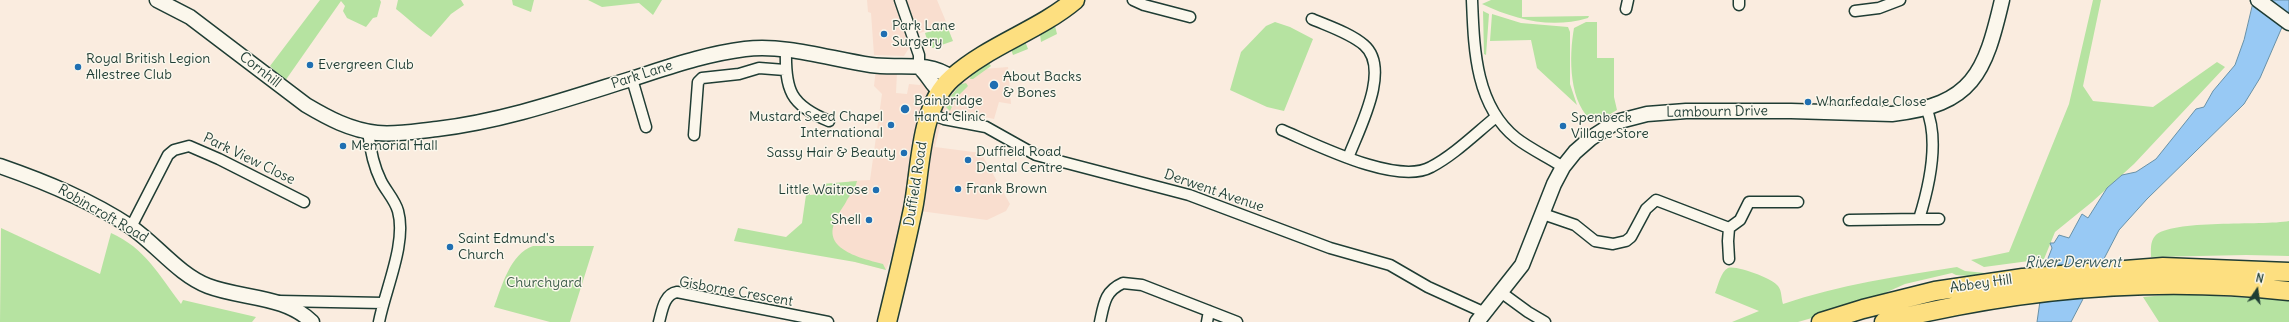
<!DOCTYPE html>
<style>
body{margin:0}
#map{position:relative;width:2289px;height:322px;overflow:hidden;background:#faecdf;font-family:Delius,sans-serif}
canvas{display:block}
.north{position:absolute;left:2237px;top:270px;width:40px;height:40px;-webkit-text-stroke:3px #fbf7ec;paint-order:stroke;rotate:13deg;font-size:11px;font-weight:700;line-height:16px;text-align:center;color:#1f3d34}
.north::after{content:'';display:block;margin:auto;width:14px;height:18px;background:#1f3d34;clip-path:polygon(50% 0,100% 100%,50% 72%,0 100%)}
</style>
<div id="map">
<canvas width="2289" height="322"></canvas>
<div class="north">N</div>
</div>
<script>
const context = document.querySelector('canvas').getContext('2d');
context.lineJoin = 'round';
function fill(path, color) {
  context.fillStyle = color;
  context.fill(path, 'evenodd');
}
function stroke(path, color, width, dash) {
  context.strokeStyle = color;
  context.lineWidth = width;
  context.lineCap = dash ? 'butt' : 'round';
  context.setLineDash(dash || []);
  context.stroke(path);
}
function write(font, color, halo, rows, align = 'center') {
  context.font = font + ' Delius,sans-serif';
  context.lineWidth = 3;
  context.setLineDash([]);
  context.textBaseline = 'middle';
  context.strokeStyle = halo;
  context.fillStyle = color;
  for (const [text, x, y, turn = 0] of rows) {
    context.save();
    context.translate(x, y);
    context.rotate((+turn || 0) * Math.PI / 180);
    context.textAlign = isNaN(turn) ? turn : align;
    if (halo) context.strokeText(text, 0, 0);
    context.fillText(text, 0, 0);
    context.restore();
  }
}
const built = new Path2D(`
 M 867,0 L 937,0 L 947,24 L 908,37 L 909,48 L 904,56 L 874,55 L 871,13 L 868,12 Z
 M 1008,67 L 1011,104 L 999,102 L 994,119 L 962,112 L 940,126 L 935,147 L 981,153 L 1010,204 L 1006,211 L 987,220 L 905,209 L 901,232 L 886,270 L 855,262 L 840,254 L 829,231 L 847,194 L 849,181 L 870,180 L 882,94 L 874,86 L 876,69 L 897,72 L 896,93 L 907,94 L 909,84 L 920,85 L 922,74 Z`);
const green = new Path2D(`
 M 320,0 L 380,0 L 381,2 L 377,17 L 373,18 L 366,27 L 347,18 L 343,11 L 345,6 L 341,1 L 285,81 L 270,66 Z
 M 398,0 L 461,0 L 464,5 L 451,14 L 431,37 C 417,28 408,18 396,9 Z
 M 512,0 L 534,0 L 531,12 L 513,5 Z
 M 588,0 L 662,0 L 653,15 L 639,3 L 602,7 Z
 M 1491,0 L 1522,0 L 1522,17 L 1589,16 L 1588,18 C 1551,29 1516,20 1482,4 Z
 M 2093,0 L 2101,0 L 2083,86 L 2093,101 L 2153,107 L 2217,62 L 2225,67 L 2134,164 L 2092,202 L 2055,232 L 2044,259 L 1984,267 L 1971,260 L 2009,252 L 2069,104 Z
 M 1483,11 L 1489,14 L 1486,55 L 1484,54 Z
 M 1492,14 L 1521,23 L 1568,27 L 1570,32 L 1570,84 L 1577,105 L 1537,68 L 1531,40 L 1490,41 Z
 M 1275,22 L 1290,27 L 1313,39 L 1284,111 L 1267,107 L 1230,90 L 1241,52 L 1266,26 Z
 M 1586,22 L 1597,22 L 1597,58 L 1614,58 L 1614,97 L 1617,110 L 1595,123 C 1568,105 1569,56 1574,28 Z
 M 947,26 L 953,41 L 933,48 L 929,46 L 925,33 Z
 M 1055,26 L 1057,34 L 1041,42 L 1040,34 Z
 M 1025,41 L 1028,49 L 1013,55 L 1011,49 Z
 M 989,63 L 991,66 L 973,79 L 970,79 L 971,74 Z
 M 966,83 L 968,86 L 956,98 L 950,111 L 946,107 L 950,97 L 961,84 Z
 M 857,181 C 853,196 852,191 846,202 C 842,209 836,216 834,224 C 824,251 865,259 883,264 L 886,270 L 855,262 L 734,241 L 738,228 L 786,237 L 802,223 L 807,188 L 810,187 L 810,195 L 821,194 L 822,184 Z
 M 2289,221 L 2289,256 L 2246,255 L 2151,257 C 2151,249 2150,242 2155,236 C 2170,219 2263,226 2289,221 Z
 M 1,228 L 100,274 L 111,233 C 145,248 159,275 181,304 L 183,300 L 256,317 L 252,322 L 0,322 Z
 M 533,246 L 594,246 L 570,322 L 550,322 L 494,307 C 502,286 510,254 533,246 Z
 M 1957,267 L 1965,271 L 1985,273 L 1982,277 L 1956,275 L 1952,273 L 1905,284 L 1860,304 L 1798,322 L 1732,322 L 1759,311 L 1715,293 C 1718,286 1721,271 1728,268 C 1737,265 1773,279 1778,286 C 1782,291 1781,298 1783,304 C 1839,285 1898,276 1957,267 Z
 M 2178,294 L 2289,300 L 2289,322 L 2159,322 L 2143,297 Z`);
const water = new Path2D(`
 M 2254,0 L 2289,0 L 2289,11 L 2260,78 L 2244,104 L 2147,199 L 2119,230 L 2071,322 L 2037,322 L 2045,266 L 2052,248 L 2050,243 L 2054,243 L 2059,235 L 2069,238 L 2082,214 L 2088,218 L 2107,188 L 2122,175 L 2136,172 L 2156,159 L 2196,109 L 2204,107 L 2213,91 L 2235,65 L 2244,40 Z`);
const street = new Path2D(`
 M 900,0 L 919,55 L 919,67
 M 1133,0 L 1144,5 L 1190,17
 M 1472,0 C 1474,48 1475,105 1516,138 C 1530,149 1548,157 1563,167
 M 1739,5 L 1739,0
 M 1626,9 L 1628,0
 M 1855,11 L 1879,8 L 1900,0
 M 1312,19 C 1328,26 1350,33 1364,45 C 1392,69 1358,131 1348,158
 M 786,50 C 785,90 790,105 829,121
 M 632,79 L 646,127
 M 930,114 L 944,119 L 986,127 L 1036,155 L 1189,195 L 1330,248 L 1390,265 L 1428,287 L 1483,312
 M 1282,130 C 1315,144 1397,186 1431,167 C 1454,155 1475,134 1496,117
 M 368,131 C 370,149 373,165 381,181 C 386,191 395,200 398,211 C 407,243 385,290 379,322
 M 694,135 L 698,82 L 702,78 L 739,74 L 759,68 L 785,70
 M 1543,214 L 1575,225 L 1595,241 L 1613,244 L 1626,241 L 1631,237 L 1646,209 L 1656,200 L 1729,228 L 1740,220 L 1749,202 L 1798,202
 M 1919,219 L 1939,219
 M 1849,220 L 1919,219 C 1929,187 1940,140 1926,108
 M 131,227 L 168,155 L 174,150 L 189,146 L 219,159 L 304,202
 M 1729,259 L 1728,241 L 1729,228
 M 1502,293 L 1528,312 L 1545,322
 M 279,301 L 383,303
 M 659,322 C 662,311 664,294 677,292 L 828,322
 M 1100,322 C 1104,303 1105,291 1123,283 L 1142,285 L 1237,322
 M 1207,322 L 1209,311`);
const secondary = new Path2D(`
 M 157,0 L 190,17 L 306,105 C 328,118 350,130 377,133 C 397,135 417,131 437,129 C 504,121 567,99 631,79 C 669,67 705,54 745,49 C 786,44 830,59 871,65 C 898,69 928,60 952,78
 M 2258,0 L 2289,23
 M 919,67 C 928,74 931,85 941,92
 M 0,166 C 46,182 90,200 131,227 C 157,245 179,275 208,286 C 242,299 284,295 312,322
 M 1477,322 L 1522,265 L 1554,184 L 1563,167 L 1575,152 L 1591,138 L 1616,122 L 1647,114 L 1686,111 L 1791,111 L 1892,114 C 1973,105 1985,73 2002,0`);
const highway = new Path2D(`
 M 887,322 C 896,285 905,247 913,209 C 921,170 919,107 952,78 C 989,45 1038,31 1075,0
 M 1821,322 L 1863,309 L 1935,291 L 2023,278 L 2163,267 L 2289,272
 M 1884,322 C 2015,289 2154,276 2289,291`);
const markers = [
 [884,34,4,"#1f6fb2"],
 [310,65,4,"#1f6fb2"],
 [78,67,4,"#1f6fb2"],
 [994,85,5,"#1f6fb2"],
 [1808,102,4,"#1f6fb2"],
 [905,109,5,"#1f6fb2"],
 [891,125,4,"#1f6fb2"],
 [1563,126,4,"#1f6fb2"],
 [343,146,4,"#1f6fb2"],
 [904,153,4,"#1f6fb2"],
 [968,160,4,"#1f6fb2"],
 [958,189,4,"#1f6fb2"],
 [876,190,4,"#1f6fb2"],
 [869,220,4,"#1f6fb2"],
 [450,247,4,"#1f6fb2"]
];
const poiNames = [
 ["Park Lane",892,26],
 ["Surgery",892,42],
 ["Royal British Legion",86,59],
 ["Allestree Club",86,75],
 ["Evergreen Club",318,65],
 ["About Backs",1003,77],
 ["& Bones",1003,93],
 ["Bainbridge",914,101],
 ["Hand Clinic",914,117],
 ["Wharfedale Close",1816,102],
 ["Mustard Seed Chapel",883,117,"right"],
 ["International",883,133,"right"],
 ["Spenbeck",1571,118],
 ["Village Store",1571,134],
 ["Memorial Hall",351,146],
 ["Duffield Road",976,152],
 ["Dental Centre",976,168],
 ["Sassy Hair & Beauty",896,153,"right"],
 ["Frank Brown",966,189],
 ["Little Waitrose",868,190,"right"],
 ["Shell",861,220,"right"],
 ["Saint Edmund's",458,239],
 ["Church",458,255]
];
const streetNames = [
 ["Cornhill",260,70,38],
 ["Park Lane",642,75,-18],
 ["Lambourn Drive",1717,112,-1],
 ["Park View Close",249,159,26],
 ["Duffield Road",916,184,-81],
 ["Derwent Avenue",1214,191,19],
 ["Robincroft Road",103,214,30],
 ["Abbey Hill",1981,284,-8],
 ["Gisborne Crescent",736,292,10]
];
const parkNames = [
 ["Churchyard",544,283]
];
const waterNames = [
 ["River Derwent",2073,263]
];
fill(built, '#f9decf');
fill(green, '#b6e3a1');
fill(water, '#98c9f4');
stroke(water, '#6891a7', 1);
stroke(street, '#1f3d34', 13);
stroke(secondary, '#1f3d34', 17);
stroke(highway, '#1f3d34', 21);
stroke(street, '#fbf7ec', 10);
stroke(secondary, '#fbf7ec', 14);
stroke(highway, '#fddf80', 18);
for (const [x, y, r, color] of markers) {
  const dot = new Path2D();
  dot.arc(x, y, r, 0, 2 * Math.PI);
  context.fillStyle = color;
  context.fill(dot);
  stroke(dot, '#fbf7ec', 1.5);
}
write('14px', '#1f3d34', '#fbf7ec', poiNames, 'left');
write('14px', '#1f3d34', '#fbf7ec', streetNames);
write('14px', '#3d5e4a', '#fbf7ec', parkNames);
write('italic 15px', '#37595a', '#fbf7ec', waterNames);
</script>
